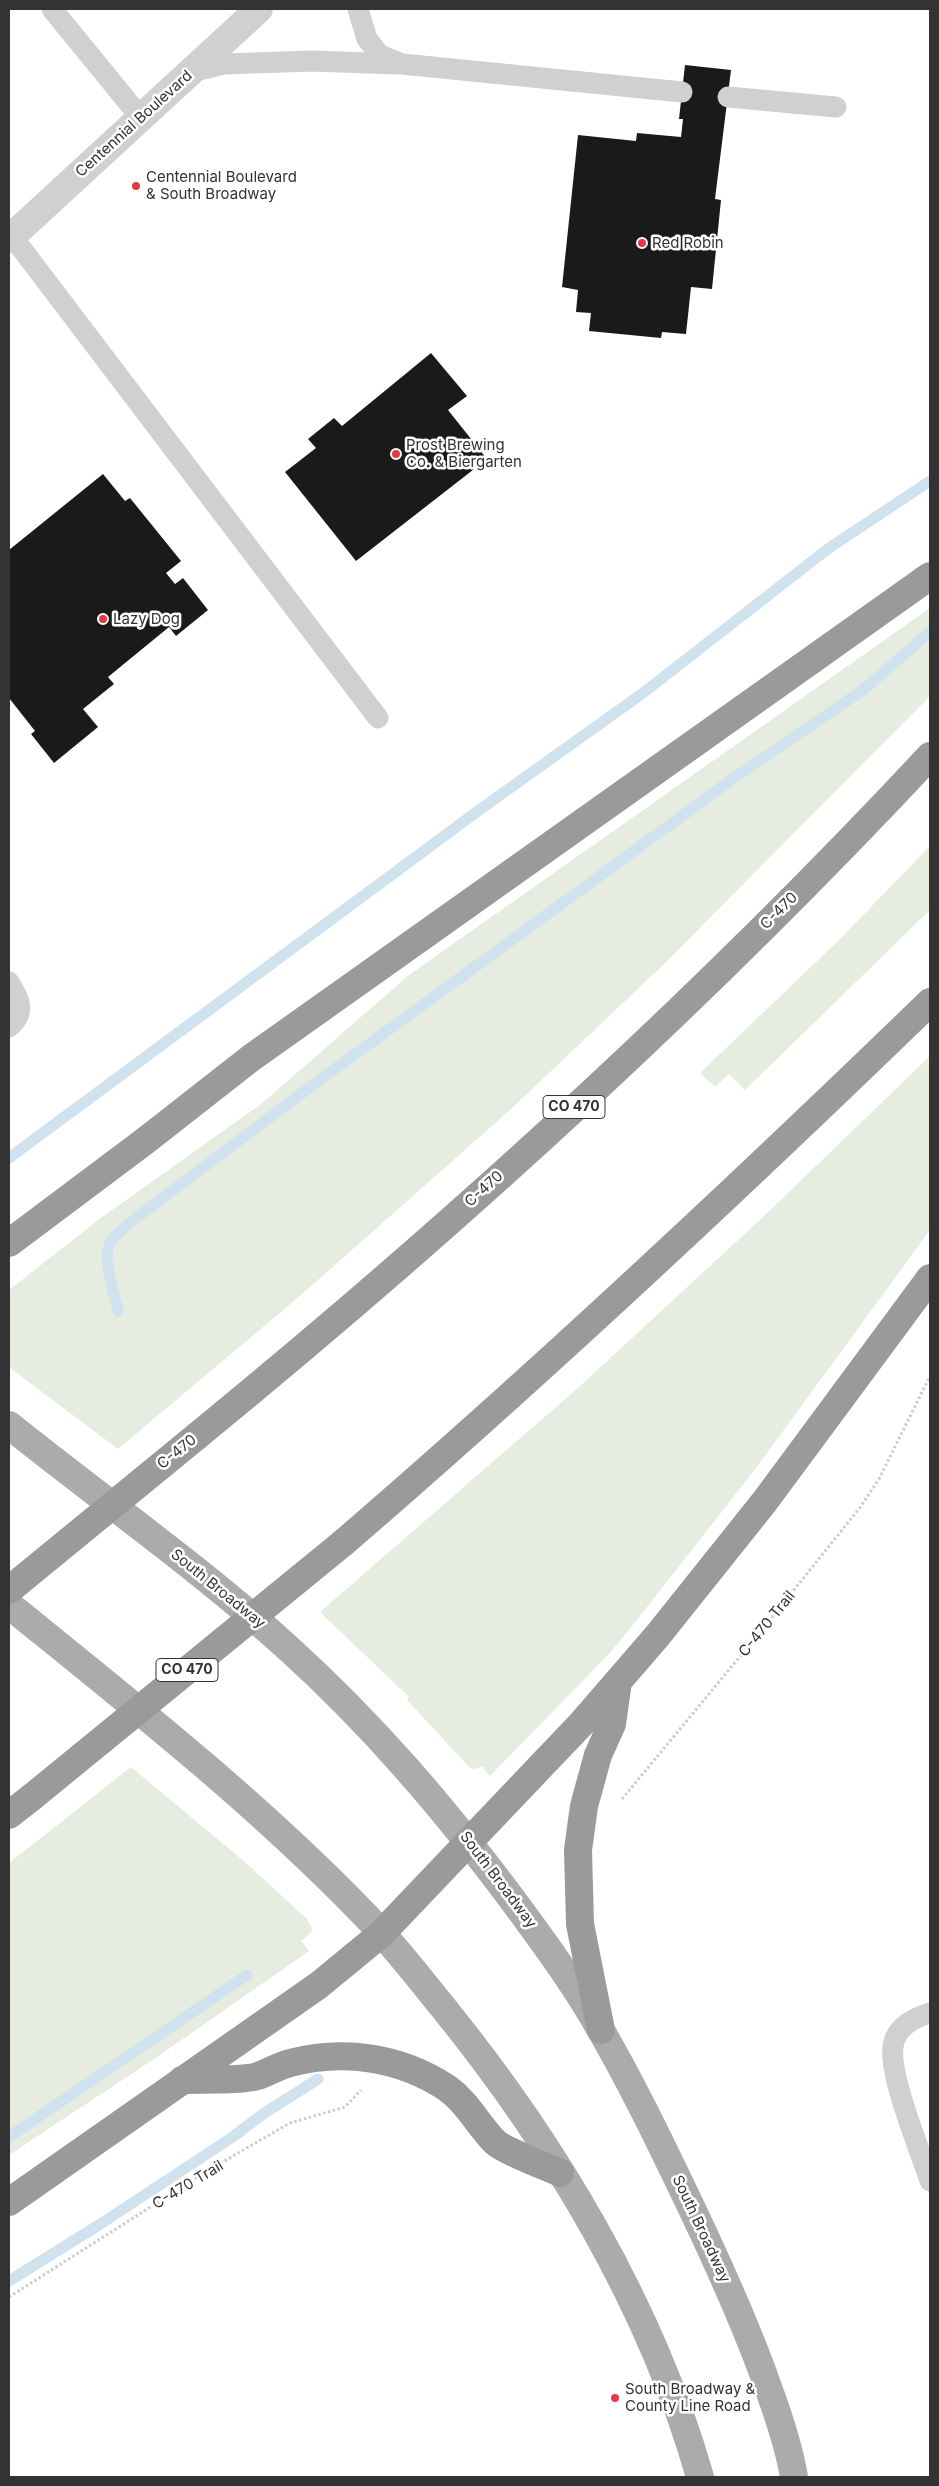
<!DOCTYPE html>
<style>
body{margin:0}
#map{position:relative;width:939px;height:2486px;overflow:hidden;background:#fff;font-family:Inter,sans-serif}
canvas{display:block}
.frame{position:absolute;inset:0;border:10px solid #333;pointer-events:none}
</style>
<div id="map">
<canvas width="939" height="2486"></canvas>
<div class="frame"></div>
</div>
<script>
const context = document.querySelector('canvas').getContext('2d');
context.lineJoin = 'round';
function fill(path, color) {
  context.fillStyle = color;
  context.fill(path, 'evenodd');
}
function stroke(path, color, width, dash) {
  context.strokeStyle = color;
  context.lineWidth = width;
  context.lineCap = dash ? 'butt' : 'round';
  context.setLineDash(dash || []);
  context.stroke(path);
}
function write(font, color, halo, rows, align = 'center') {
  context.font = font + ' Inter,sans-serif';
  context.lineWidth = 5;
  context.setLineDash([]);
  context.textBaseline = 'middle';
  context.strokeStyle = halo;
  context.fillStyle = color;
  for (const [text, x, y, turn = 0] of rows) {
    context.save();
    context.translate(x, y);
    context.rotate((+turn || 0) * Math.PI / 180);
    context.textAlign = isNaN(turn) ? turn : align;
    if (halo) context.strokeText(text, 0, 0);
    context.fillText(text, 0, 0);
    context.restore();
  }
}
const green = new Path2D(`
 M 930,608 L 930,696 L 663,965 L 510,1110 L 301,1295 L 118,1449 L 9,1367 L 9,1290 L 102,1217 L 260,1105 L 409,975 Z
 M 930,846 L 930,910 L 745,1090 L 729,1074 L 715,1087 L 700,1073 L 838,941 Z
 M 930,1056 L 930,1230 L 756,1468 L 629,1630 L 607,1656 L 490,1776 L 482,1766 L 475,1769 L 470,1768 L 407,1700 L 409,1697 L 320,1612 L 579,1387 L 762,1218 Z
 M 131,1767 L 246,1863 L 307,1919 L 312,1928 L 311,1933 L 301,1941 L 309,1951 L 157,2057 L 9,2155 L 9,1863 Z`);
const stream = new Path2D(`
 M 9,1158 L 482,808 L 643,693 L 829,548 L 930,481
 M 118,1311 C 115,1296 102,1259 109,1246 C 114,1234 127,1226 136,1218 L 302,1093 L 734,778 L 863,690 L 930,632
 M 9,2137 L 247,1975
 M 9,2281 L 102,2223 L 234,2136 L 263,2114 L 318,2079`);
const building = new Path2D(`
 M 685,65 L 731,70 L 715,199 L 721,200 L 712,289 L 691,287 L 686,334 L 662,332 L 661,338 L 589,331 L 591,313 L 576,312 L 578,290 L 562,287 L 578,135 L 636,141 L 637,133 L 681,137 L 683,119 L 679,119 Z
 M 431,353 L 467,396 L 448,410 L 487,459 L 356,561 L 285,472 L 316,448 L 308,439 L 334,418 L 342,426 Z
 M 103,474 L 125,501 L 130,498 L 181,561 L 166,573 L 175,584 L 183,578 L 208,610 L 176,636 L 169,627 L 108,677 L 114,684 L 83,709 L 98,727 L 54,763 L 31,734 L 35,731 L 9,698 L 9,550 Z`);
const path = new Path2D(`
 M 622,1799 L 752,1642 L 859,1509 L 879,1479 L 930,1376
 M 9,2297 L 207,2171 L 290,2123 L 345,2107 L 361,2090`);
const service = new Path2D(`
 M 52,9 L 141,118
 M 358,9 L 367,39 L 380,55 L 402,64 L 682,92
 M 191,72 L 224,64 L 312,61 L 397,64
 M 728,97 L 836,107
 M 12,236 L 378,718
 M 9,982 C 19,998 27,1012 9,1027
 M 930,2013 C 913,2018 895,2028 893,2047 C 889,2076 920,2150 930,2181`);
const tertiary = new Path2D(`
 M 9,239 L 259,9`);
const primary = new Path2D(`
 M 9,1425 C 101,1499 200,1568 288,1648 C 373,1725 443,1807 512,1899 C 540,1937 568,1975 592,2015 C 630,2079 662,2146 694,2213 C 721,2270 747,2327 768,2387 C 779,2417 789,2446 794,2477
 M 9,1605 C 130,1703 252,1799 361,1911 C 390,1940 416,1974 442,2006 C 554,2144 651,2305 700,2477`);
const motorway = new Path2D(`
 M 9,1243 L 145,1141 L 251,1058 L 930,576
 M 197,1436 C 455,1225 703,999 930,756
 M 343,1543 C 545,1369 739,1187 930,1002
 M 9,1815 L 32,1797
 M 601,2030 L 580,1924 L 578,1850 L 584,1806 L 598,1755 L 612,1724 L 618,1681
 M 182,2080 C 201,2079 242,2081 258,2076 C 269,2072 279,2066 290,2063 C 344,2049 400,2057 447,2088 C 468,2103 478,2125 495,2142 C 503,2150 547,2167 560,2173
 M 9,2202 L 319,1985 L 381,1934 L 582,1723 L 658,1635 L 765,1501 L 930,1278`);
const motorwayBridge = new Path2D(`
 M 9,1590 L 197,1436
 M 32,1797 L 343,1543`);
const markers = [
 [136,186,5,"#e63946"],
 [642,243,5,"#e63946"],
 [396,454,5,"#e63946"],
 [103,619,5,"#e63946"],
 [615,2398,5,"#e63946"]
];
const shields = [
 [574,1107,62],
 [187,1670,62]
];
const shieldNames = [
 ["CO 470",574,1107],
 ["CO 470",187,1670]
];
const streetNames = [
 ["Centennial Boulevard",134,124,-42],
 ["C-470",779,911,-45],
 ["C-470",484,1189,-42],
 ["C-470",177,1452,-39],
 ["South Broadway",218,1589,39],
 ["C-470 Trail",767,1624,-51],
 ["South Broadway",498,1880,53],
 ["C-470 Trail",188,2185,-31],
 ["South Broadway",701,2229,65]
];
const poiNames = [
 ["Centennial Boulevard",146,177],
 ["& South Broadway",146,194],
 ["Red Robin",652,243],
 ["Prost Brewing",406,445],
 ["Co. & Biergarten",406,462],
 ["Lazy Dog",113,619],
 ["South Broadway &",625,2389],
 ["County Line Road",625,2406]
];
fill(green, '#e6ecdf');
stroke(stream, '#cfe2ee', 11);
fill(building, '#1a1a1a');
stroke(path, '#cdcdcd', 3, [2.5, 2.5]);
stroke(service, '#d0d0d0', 21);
stroke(tertiary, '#d0d0d0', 28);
stroke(primary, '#ababab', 28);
stroke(motorway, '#9a9a9a', 28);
stroke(motorwayBridge, '#9a9a9a', 28);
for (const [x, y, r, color] of markers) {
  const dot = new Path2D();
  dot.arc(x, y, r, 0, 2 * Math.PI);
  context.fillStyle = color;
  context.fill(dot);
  stroke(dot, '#fff', 2);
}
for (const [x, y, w] of shields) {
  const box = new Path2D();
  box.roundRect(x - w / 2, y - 11.5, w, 23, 4);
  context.fillStyle = '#fff';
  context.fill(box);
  stroke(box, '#333', 1);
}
write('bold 14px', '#333', null, shieldNames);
write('15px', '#333', '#fff', streetNames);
write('15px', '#333', '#fff', poiNames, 'left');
</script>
